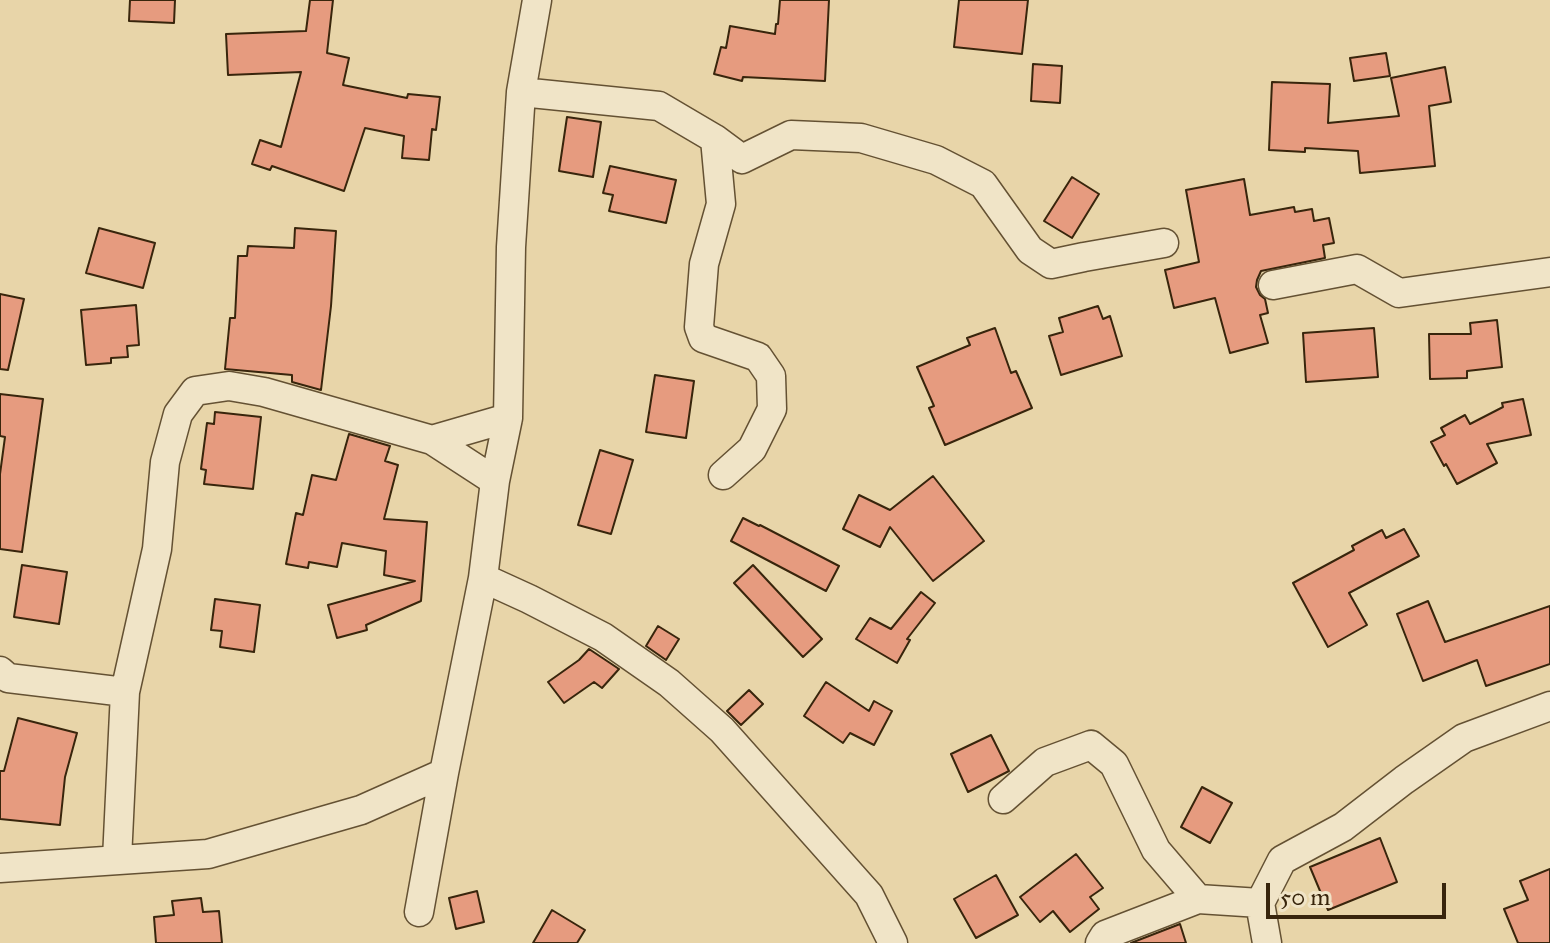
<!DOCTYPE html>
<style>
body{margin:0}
#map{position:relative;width:1550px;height:943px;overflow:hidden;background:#e8d5a9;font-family:"IM FELL Great Primer",serif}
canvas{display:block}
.scale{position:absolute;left:1266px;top:883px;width:180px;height:36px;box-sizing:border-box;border:4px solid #38250c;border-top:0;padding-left:10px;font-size:24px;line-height:28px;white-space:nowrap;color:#38250c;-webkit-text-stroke:6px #f0e4c7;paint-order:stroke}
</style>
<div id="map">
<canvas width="1550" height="943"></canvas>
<div class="scale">50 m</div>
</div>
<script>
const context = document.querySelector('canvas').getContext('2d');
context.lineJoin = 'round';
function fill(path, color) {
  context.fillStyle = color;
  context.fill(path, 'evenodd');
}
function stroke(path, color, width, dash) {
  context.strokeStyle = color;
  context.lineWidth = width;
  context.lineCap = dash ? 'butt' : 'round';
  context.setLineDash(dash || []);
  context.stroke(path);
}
const building = new Path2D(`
 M 130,0 L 175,0 L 174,23 L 129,21 Z
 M 310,0 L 333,0 L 327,53 L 349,58 L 343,85 L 407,98 L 408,94 L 440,97 L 436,130 L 432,129 L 429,160 L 402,158 L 404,136 L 365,128 L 344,191 L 272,166 L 270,170 L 252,164 L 260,140 L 281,147 L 301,72 L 228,75 L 226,34 L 306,31 Z
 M 780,0 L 829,0 L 825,81 L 743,77 L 742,81 L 714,74 L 721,47 L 726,48 L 730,26 L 775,34 L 776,24 L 778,24 Z
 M 959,0 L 1028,0 L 1022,54 L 954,47 Z
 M 1386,53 L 1390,76 L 1354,81 L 1350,58 Z
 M 1033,64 L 1062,66 L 1060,103 L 1031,101 Z
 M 1445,67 L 1451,102 L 1429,106 L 1435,166 L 1360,173 L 1358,151 L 1305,148 L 1305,152 L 1269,150 L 1272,82 L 1330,84 L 1328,123 L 1399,116 L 1391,78 Z
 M 567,117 L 601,122 L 593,177 L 559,171 Z
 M 610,166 L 676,180 L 666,223 L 609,211 L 613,195 L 603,193 Z
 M 1072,177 L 1099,194 L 1072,238 L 1044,221 Z
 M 1244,179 L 1250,215 L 1294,207 L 1295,212 L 1312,209 L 1314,221 L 1329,218 L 1334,243 L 1323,245 L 1325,258 L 1261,271 L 1257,280 L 1256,287 L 1260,295 L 1265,299 L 1268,313 L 1260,315 L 1268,343 L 1230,353 L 1215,298 L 1174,308 L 1165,270 L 1199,262 L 1186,190 Z
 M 99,228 L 155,243 L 143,288 L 86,273 Z
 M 295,228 L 336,231 L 331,306 L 321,390 L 292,382 L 292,375 L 225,369 L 230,318 L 235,318 L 238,256 L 247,256 L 248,246 L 294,248 Z
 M 0,294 L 24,299 L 8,370 L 0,369 Z
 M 136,305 L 139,345 L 127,346 L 128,357 L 111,358 L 111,363 L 86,365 L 81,310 Z
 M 1098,306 L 1103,319 L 1110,316 L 1122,356 L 1061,375 L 1049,336 L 1063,332 L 1059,318 Z
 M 1497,320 L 1502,367 L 1467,371 L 1467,378 L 1430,379 L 1429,334 L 1471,334 L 1470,323 Z
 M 995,328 L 1011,373 L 1016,371 L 1032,408 L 945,445 L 929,408 L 934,406 L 917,367 L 970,345 L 967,338 Z
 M 1374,328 L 1378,377 L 1306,382 L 1303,333 Z
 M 655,375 L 694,381 L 686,438 L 646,432 Z
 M 0,394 L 43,399 L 22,552 L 0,549 L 0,474 L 5,437 L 0,436 Z
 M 1523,399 L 1531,435 L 1487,444 L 1497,463 L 1457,484 L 1446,464 L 1444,466 L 1431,442 L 1445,435 L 1441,428 L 1465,415 L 1470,424 L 1503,407 L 1502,403 Z
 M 215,412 L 261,417 L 253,489 L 204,484 L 206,470 L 201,469 L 207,423 L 214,424 Z
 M 349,434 L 390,446 L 385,461 L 398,465 L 384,519 L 427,522 L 421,601 L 366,625 L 367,630 L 337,638 L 328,605 L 415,581 L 384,575 L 386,551 L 342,543 L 337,567 L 309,562 L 308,568 L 286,564 L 296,513 L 303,515 L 312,475 L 336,480 Z
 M 600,450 L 633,460 L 611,534 L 578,525 Z
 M 933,476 L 984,541 L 933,581 L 890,527 L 880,547 L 843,529 L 859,495 L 890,510 Z
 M 743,518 L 759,526 L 760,525 L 839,566 L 826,591 L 731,541 Z
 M 1404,529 L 1419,556 L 1349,593 L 1367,625 L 1328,647 L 1293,583 L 1354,550 L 1352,546 L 1382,530 L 1386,538 Z
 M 22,565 L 67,572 L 59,624 L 14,617 Z
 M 753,565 L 822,639 L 803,657 L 734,583 Z
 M 921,592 L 935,603 L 907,639 L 910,640 L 897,663 L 856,639 L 870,618 L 891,629 Z
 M 215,599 L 260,605 L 254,652 L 220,647 L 222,631 L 211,630 Z
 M 1428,601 L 1445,642 L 1550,606 L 1550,664 L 1486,686 L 1477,660 L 1423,681 L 1397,614 Z
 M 658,626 L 679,639 L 666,660 L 646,646 Z
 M 589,649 L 619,669 L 602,688 L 594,682 L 564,703 L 548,682 L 579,660 Z
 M 826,682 L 869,711 L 874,701 L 892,711 L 874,745 L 850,733 L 843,743 L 804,716 Z
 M 749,690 L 763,704 L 741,725 L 727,711 Z
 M 18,718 L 77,733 L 65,777 L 60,825 L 0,819 L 0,771 L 4,771 Z
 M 991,735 L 1009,771 L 968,792 L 951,754 Z
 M 1202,787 L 1232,803 L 1210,843 L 1181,827 Z
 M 1380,838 L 1397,882 L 1328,910 L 1310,867 Z
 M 1076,854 L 1103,888 L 1090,897 L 1099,909 L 1070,932 L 1053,911 L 1040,922 L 1020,897 Z
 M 1550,869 L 1550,943 L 1518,943 L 1504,909 L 1528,900 L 1520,881 Z
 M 996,875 L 1018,915 L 976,938 L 954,899 Z
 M 477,891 L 484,922 L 456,929 L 449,898 Z
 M 201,898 L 203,912 L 219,911 L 222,943 L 156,943 L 154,917 L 174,915 L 172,901 Z
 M 552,910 L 585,930 L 577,943 L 533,943 Z
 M 1180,924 L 1186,943 L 1131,943 Z`);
const minor = new Path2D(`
 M 521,92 L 659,106 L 715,139 L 742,159 L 791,135 L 861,138 L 936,160 L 983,184 L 1030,250 L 1051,264 L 1084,257 L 1164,243
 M 715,139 L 721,204 L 704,264 L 699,327 L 703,338 L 758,357 L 771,376 L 772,409 L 752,449 L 723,475
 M 1273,285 L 1357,269 L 1399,293 L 1550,272
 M 432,440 L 508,418
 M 483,578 L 529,599 L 603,637 L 669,683 L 722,730 L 869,895 L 893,943
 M 0,671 L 8,678 L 125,692 L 157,549 L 165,462 L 178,414 L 195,391 L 229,386 L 264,392 L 432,440 L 495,481
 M 1003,799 L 1045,762 L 1091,745 L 1114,764 L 1156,850 L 1198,899 L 1260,903
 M 117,859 L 125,692
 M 0,868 L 208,854 L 361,810 L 444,773
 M 419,912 L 444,773 L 483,578 L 495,481 L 508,418 L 511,247 L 521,92 L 537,0
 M 1100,943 L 1105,935 L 1198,899
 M 1267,943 L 1260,903 L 1282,860 L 1343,827 L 1404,780 L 1464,738 L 1550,706`);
fill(building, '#e69b7f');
stroke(building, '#38250c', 2);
stroke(minor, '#645133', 31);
stroke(minor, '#f0e4c7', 28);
</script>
